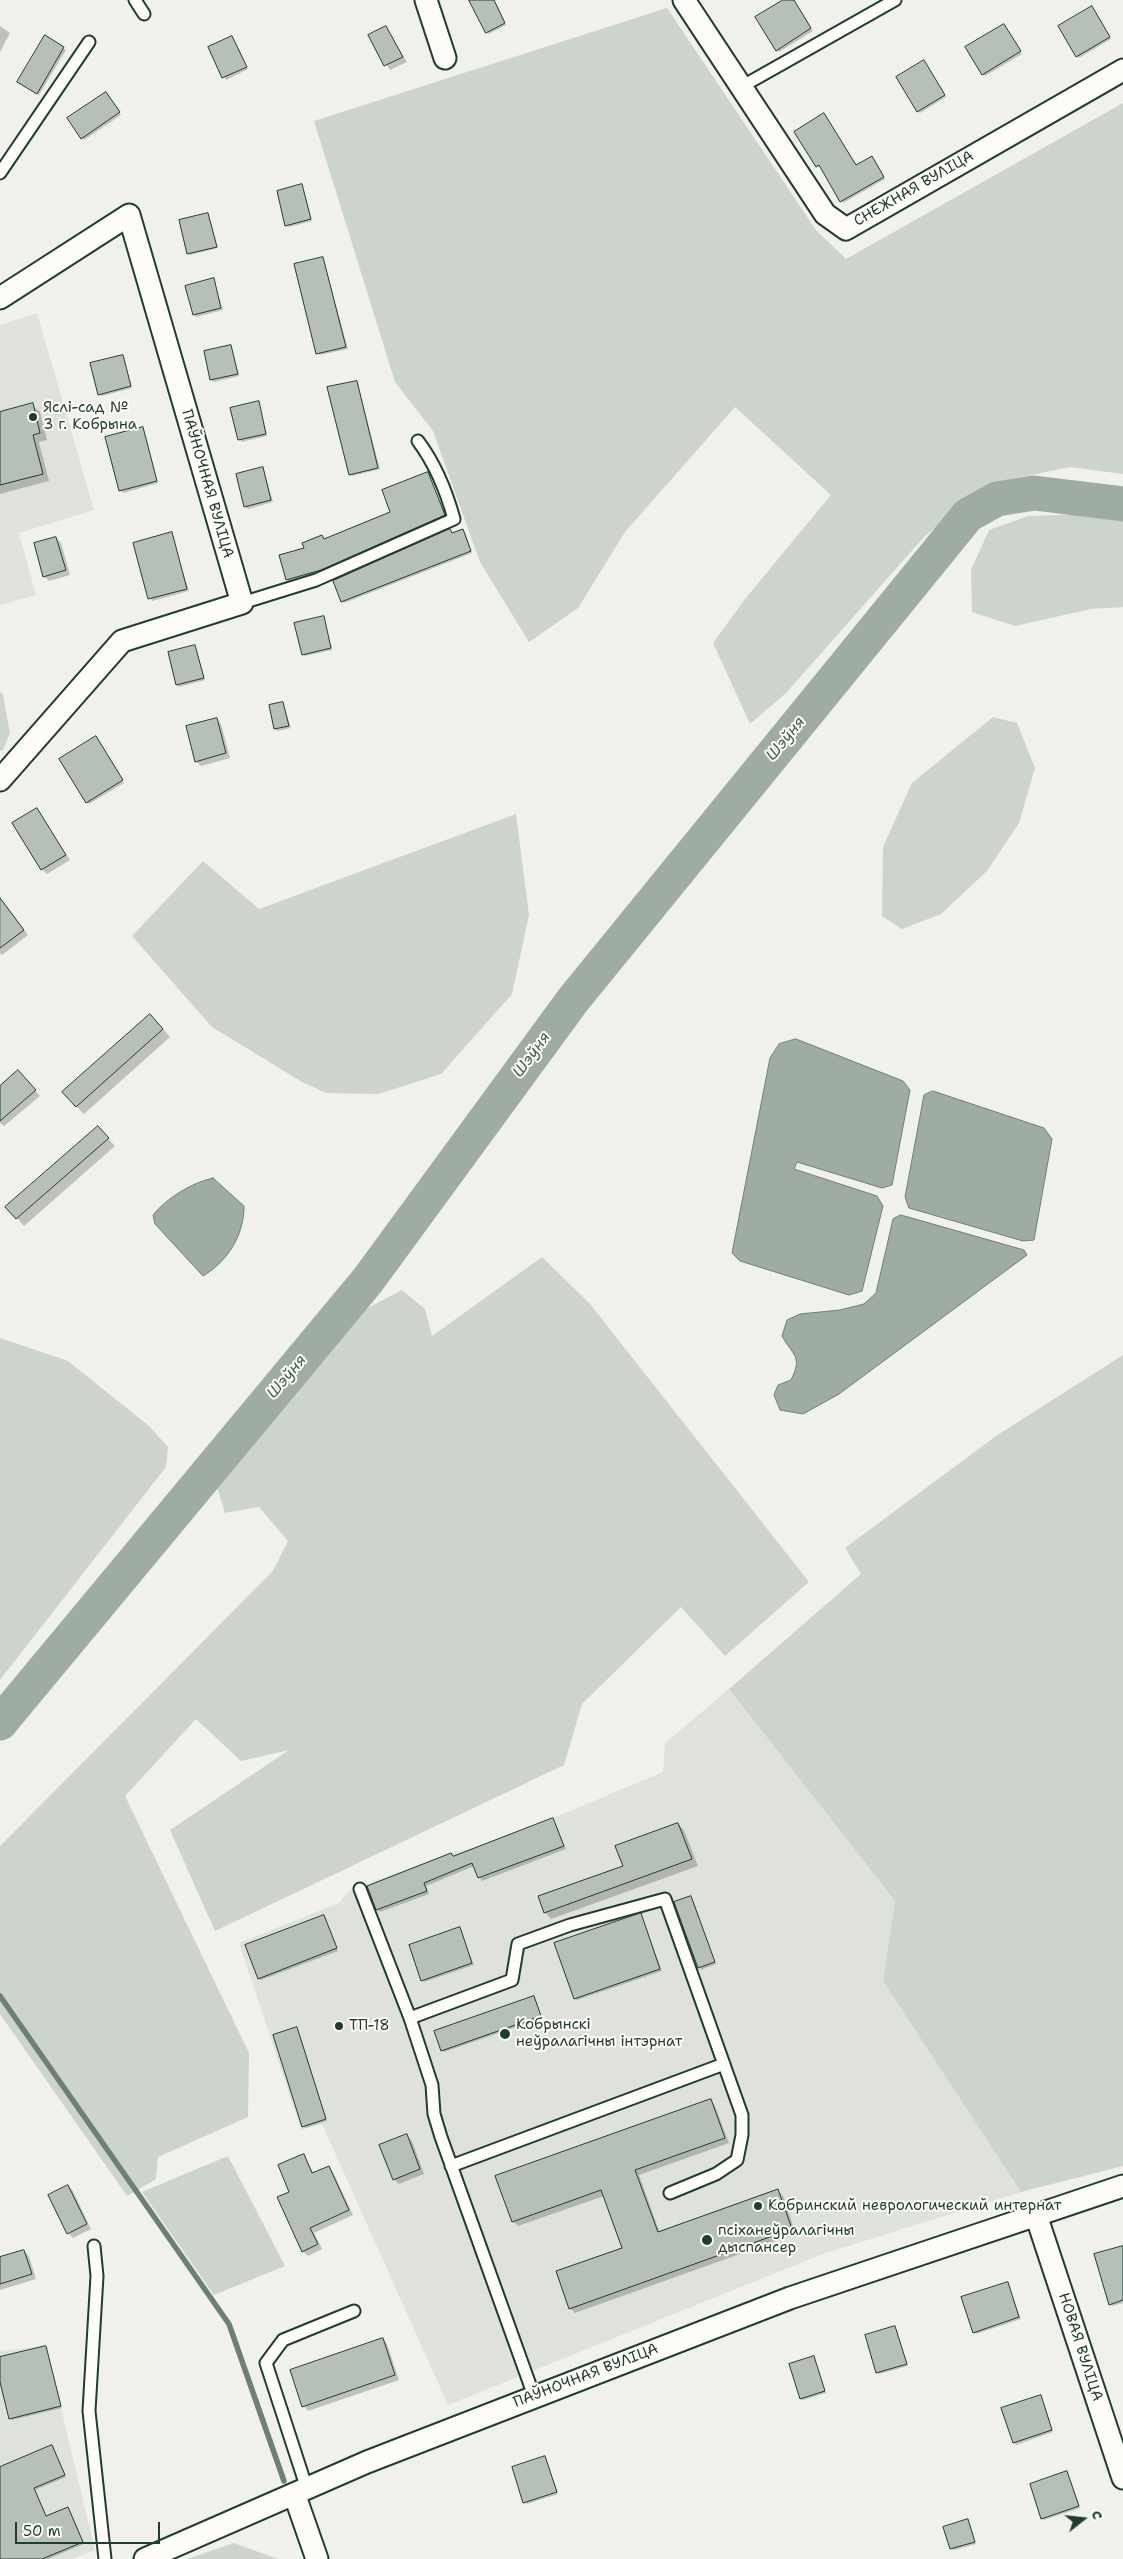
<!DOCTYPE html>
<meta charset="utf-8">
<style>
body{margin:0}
#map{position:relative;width:1123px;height:2559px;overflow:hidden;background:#f0f1eb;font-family:"Shantell Sans",sans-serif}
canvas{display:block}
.north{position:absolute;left:1058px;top:2494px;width:50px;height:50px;-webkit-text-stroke:4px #fdfcf7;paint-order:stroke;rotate:74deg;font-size:14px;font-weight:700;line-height:20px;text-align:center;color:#1f3d34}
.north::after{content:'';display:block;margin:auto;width:18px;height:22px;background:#1f3d34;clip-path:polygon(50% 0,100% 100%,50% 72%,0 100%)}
.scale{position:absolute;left:15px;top:2522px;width:145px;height:22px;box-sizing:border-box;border:2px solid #1f3d34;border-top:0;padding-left:6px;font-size:15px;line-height:18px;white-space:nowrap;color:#1f3d34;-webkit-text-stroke:4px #fdfcf7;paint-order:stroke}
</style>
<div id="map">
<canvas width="1123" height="2559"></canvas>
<div class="north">С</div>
<div class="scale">50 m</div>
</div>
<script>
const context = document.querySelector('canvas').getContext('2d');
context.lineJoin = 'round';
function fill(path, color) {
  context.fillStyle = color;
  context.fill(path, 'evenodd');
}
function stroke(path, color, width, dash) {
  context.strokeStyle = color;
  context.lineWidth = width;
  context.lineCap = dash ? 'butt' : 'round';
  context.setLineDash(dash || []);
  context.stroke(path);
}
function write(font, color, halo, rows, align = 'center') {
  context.font = font + ' "Shantell Sans",sans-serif';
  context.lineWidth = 4;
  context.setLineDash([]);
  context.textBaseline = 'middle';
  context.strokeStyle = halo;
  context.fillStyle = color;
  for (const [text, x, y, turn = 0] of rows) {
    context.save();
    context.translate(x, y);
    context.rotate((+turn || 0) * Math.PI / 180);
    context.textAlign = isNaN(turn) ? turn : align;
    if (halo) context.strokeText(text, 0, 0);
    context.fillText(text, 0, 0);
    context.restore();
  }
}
const built = new Path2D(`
 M 37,313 L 94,510 L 19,533 L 36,595 L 0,605 L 0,325 Z
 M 729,1689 L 895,1901 L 883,1981 L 1021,2192 L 823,2254 L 448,2405 L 322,2124 L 301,2130 L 239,1943 L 339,1903 L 350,1890 L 456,1851 L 467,1850 L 553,1818 L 663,1772 L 665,1743 Z
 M 46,2346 L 95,2550 L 73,2559 L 0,2559 L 0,2351 Z`);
const green = new Path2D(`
 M 667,8 L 816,230 L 846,259 L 1123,103 L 1123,474 L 1070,467 L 988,484 L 924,537 L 786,693 L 750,724 L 713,643 L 745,599 L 831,495 L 735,407 L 625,532 L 578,608 L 529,642 L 480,562 L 433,431 L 395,382 L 314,121 Z
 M 1093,514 L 1123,519 L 1123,607 L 1091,609 L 1015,626 L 972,612 L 971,570 L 989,530 L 1028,516 Z
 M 0,691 L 3,695 L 10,733 L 3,750 L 0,751 Z
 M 993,717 L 1017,723 L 1035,768 L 1019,823 L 987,871 L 941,914 L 902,929 L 882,916 L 883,847 L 912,783 Z
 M 516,814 L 529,915 L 512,994 L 441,1074 L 378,1094 L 326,1093 L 302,1082 L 212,1027 L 132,936 L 203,861 L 259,909 Z
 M 542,1257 L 590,1304 L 809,1582 L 725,1656 L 681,1607 L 582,1704 L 564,1765 L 215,1931 L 170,1830 L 289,1750 L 241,1761 L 196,1719 L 125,1796 L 249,2053 L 248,2117 L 158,2157 L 156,2179 L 127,2196 L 0,2014 L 0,1846 L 273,1571 L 288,1541 L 259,1507 L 225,1513 L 215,1481 L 362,1311 L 402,1290 L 425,1309 L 432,1336 Z
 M 0,1338 L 68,1361 L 149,1426 L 168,1447 L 166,1467 L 0,1680 Z
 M 1123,1355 L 1123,2166 L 1021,2192 L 883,1981 L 895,1901 L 729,1689 L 861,1574 L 845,1548 L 996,1436 Z
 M 228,2156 L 285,2266 L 214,2295 L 142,2192 Z
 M 234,2543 L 278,2559 L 187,2559 Z`);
const water = new Path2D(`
 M 796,1039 L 903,1081 L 910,1090 L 892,1185 L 882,1188 L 797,1162 L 794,1169 L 877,1196 L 883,1206 L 862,1291 L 849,1295 L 740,1261 L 732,1253 L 770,1058 L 779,1044 Z
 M 933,1091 L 1044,1128 L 1052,1139 L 1034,1240 L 1023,1241 L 909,1208 L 905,1197 L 924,1095 Z
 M 213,1178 L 244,1206 C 244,1235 228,1261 203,1276 L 155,1224 L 153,1215 C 167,1198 191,1183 213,1178 Z
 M 901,1215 L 1024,1250 L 1027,1255 L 839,1394 L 803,1414 L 780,1410 L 774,1395 L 778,1385 L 791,1380 C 803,1356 793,1356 782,1336 L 787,1320 L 800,1314 L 840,1310 L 864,1304 L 876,1293 L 893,1219 Z`);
const shadow = new Path2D(`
 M 470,0 L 494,0 L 506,25 L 489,34 Z
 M 785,0 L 794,0 L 813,31 L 779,52 L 777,50 Z
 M 1093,10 L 1111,39 L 1079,58 L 1060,27 Z
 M 1004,25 L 1022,54 L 985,76 L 983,74 Z
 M 0,26 L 10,33 L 0,52 Z
 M 386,27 L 407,62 L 390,70 L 369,36 Z
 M 45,37 L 66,50 L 39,95 L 21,84 Z
 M 232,37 L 248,69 L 226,80 L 209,47 Z
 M 925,63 L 946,97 L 920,113 L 918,111 Z
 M 108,95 L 121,115 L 84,140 L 82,138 Z
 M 796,133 L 857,167 L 872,158 L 885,179 L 843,203 L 821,167 L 817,166 Z
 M 302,186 L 312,221 L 289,227 L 287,225 Z
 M 208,214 L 218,248 L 190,255 L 188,253 Z
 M 323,258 L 348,349 L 320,355 L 318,353 Z
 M 213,279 L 223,310 L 196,317 L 194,315 Z
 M 231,346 L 239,376 L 214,382 L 211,380 Z
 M 123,357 L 132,388 L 102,396 L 100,394 Z
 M 357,382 L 380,469 L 352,476 L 350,474 Z
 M 258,403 L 267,436 L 241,442 L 232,409 Z
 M 32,405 L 40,412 L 47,440 L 39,442 L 49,481 L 0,494 L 0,413 Z
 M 143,428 L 158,483 L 123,493 L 107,438 Z
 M 263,468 L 273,502 L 248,509 L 245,507 Z
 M 427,473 L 447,518 L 324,572 L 289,582 L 287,579 L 306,549 L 321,536 L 325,540 L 392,513 Z
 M 450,530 L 453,535 L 462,531 L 465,533 L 472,553 L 344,603 L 342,601 Z
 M 171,534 L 189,591 L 152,601 L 134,544 Z
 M 56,538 L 61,543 L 70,575 L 49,581 L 44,576 Z
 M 323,618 L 332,650 L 305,656 L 303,654 Z
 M 195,647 L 205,680 L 179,687 L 177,685 Z
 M 283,703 L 291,728 L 277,731 L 275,729 Z
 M 217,719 L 221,724 L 230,758 L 201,766 L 196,761 Z
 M 98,740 L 124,783 L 89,804 L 87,802 Z
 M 37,810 L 70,860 L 47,874 L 42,869 Z
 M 0,898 L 28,935 L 2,955 L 0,953 Z
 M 158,1023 L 170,1037 L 84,1114 L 76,1106 Z
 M 23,1077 L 40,1096 L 4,1126 L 0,1123 L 0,1087 Z
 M 105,1135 L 115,1146 L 24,1226 L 17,1218 Z
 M 553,1819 L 566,1849 L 482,1881 L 474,1866 L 426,1886 L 429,1894 L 380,1912 L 377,1909 L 454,1857 Z
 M 678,1824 L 684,1830 L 698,1866 L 551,1919 L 545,1912 L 624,1866 Z
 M 690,1897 L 716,1964 L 701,1970 L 676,1903 Z
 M 641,1915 L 662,1971 L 577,2000 L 575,1998 Z
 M 324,1917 L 338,1951 L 261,1980 L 259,1978 Z
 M 459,1929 L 474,1965 L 424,1982 L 422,1980 Z
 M 534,1997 L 542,2018 L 444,2052 L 442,2050 Z
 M 297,2028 L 327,2121 L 305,2128 L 303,2126 Z
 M 711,2101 L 715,2106 L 729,2143 L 639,2175 L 660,2233 L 778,2191 L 783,2196 L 796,2234 L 575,2313 L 570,2308 L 623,2249 L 604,2196 L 518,2226 L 513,2221 Z
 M 407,2136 L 412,2141 L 424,2174 L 399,2184 L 394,2179 Z
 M 304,2155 L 314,2174 L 329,2167 L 333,2172 L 353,2215 L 314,2233 L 322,2249 L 308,2256 L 303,2251 L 290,2192 Z
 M 68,2186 L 73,2191 L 91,2229 L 73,2238 L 68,2233 Z
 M 1123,2247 L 1123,2303 L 1112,2306 L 1110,2304 Z
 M 24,2251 L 29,2256 L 36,2279 L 0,2290 L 0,2258 Z
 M 1007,2283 L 1021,2319 L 976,2334 L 974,2332 Z
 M 895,2328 L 908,2366 L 879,2374 L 877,2372 Z
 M 383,2339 L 387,2344 L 399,2380 L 308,2411 L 304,2406 Z
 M 45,2347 L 62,2408 L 12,2420 L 0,2376 L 0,2358 Z
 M 814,2357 L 826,2393 L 803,2400 L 801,2398 Z
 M 1041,2396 L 1053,2432 L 1016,2445 L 1014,2442 Z
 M 52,2447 L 66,2477 L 35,2490 L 46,2517 L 68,2508 L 70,2511 L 84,2544 L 48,2559 L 0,2559 L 0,2469 Z
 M 545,2458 L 558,2494 L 527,2504 L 524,2502 Z
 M 1067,2473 L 1080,2508 L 1044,2520 L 1042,2518 Z
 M 967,2520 L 976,2544 L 954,2550 L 951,2548 Z`);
const stream = new Path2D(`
 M 0,1996 L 229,2324 L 284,2481`);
const river = new Path2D(`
 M 0,1723 L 368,1280 L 573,1000 L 968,515 L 997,499 L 1034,493 L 1123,504`);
const building = new Path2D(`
 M 469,0 L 494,0 L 505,23 L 486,33 Z
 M 783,0 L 794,0 L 811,28 L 776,51 L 755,17 Z
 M 1092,6 L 1110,37 L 1076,57 L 1058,26 Z
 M 1004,24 L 1021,51 L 982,75 L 965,47 Z
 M 386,26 L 403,57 L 384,66 L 368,35 Z
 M 45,35 L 64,47 L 37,94 L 17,82 Z
 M 232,36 L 247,67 L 222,78 L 208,47 Z
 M 924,60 L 945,95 L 917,112 L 896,77 Z
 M 106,92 L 120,112 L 81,139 L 67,118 Z
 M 824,113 L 856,165 L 872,156 L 884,177 L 840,202 L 819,165 L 816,167 L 794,132 Z
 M 302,184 L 311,219 L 285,226 L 277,191 Z
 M 208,213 L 217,247 L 187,254 L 179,220 Z
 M 323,257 L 346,347 L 316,354 L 294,264 Z
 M 214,278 L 221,308 L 193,315 L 185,286 Z
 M 231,345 L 238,374 L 210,380 L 204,351 Z
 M 123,355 L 131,386 L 98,395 L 90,363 Z
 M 357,381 L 378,468 L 349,475 L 327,387 Z
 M 259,401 L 266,434 L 238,440 L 230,408 Z
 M 33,403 L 40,433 L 33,435 L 43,474 L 0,485 L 0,412 Z
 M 143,427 L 157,481 L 119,491 L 105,437 Z
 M 263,467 L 271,500 L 244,507 L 236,474 Z
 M 428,472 L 445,515 L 321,570 L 286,580 L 279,555 L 304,548 L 302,543 L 322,535 L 324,539 L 390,512 L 382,490 Z
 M 450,529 L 452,533 L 463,529 L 471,551 L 341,602 L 333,581 Z
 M 172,532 L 187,589 L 148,599 L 133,543 Z
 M 56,537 L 66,570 L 43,577 L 34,543 Z
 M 324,616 L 331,648 L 302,655 L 294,623 Z
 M 195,645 L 204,678 L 176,685 L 168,652 Z
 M 283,702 L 289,726 L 274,729 L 269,705 Z
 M 217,718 L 226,753 L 195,762 L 186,726 Z
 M 96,736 L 123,780 L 86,803 L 59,759 Z
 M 37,808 L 66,855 L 41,870 L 12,823 Z
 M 0,898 L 24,930 L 0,948 Z
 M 150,1014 L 163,1029 L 76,1107 L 62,1092 Z
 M 18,1070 L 36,1090 L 0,1121 L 0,1086 Z
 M 98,1126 L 109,1138 L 16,1219 L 5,1207 Z
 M 553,1818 L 564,1846 L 478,1878 L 472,1863 L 424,1883 L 427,1891 L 376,1910 L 367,1886 L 451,1853 L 453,1856 Z
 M 678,1823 L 692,1859 L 544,1913 L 538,1896 L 623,1866 L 615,1846 Z
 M 691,1896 L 715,1962 L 698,1968 L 674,1902 Z
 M 641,1913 L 660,1969 L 574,1999 L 554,1943 Z
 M 324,1915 L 337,1948 L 258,1979 L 245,1945 Z
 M 460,1927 L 472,1963 L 421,1981 L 409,1945 Z
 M 534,1996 L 541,2016 L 441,2051 L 434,2031 Z
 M 297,2027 L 326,2119 L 302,2127 L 273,2035 Z
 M 711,2099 L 725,2138 L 635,2170 L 658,2232 L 778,2189 L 792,2229 L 569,2309 L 556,2271 L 622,2248 L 601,2190 L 512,2222 L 495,2176 Z
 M 407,2134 L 420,2169 L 393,2180 L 379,2145 Z
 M 304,2154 L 312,2173 L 329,2166 L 349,2210 L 310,2228 L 318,2244 L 302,2252 L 277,2197 L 289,2192 L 278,2165 Z
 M 68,2185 L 87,2224 L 67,2234 L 48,2195 Z
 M 1123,2246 L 1123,2300 L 1109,2305 L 1094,2254 Z
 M 24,2250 L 32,2274 L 0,2284 L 0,2257 Z
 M 1008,2282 L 1019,2317 L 973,2333 L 961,2297 Z
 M 895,2326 L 907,2364 L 876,2373 L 865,2335 Z
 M 383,2338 L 395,2375 L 302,2407 L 290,2370 Z
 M 46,2346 L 61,2406 L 9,2419 L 0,2382 L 0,2357 Z
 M 814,2356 L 825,2391 L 800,2399 L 789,2364 Z
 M 1041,2395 L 1052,2430 L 1013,2443 L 1001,2408 Z
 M 52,2445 L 65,2475 L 34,2488 L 46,2516 L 68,2507 L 83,2542 L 42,2559 L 0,2559 L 0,2467 Z
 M 545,2456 L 557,2492 L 523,2503 L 512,2467 Z
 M 1067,2471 L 1079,2506 L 1041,2519 L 1030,2484 Z
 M 968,2519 L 975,2542 L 950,2549 L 943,2527 Z`);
const service = new Path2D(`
 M 135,0 L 144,14
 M 741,87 L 895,0
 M 0,173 L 89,42
 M 242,603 L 316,580 L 454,519 C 446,490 436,465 418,441
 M 360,1889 L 410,2018
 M 451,2166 L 724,2064
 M 94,2246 L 97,2276 L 89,2411 L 105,2559
 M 534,2396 L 441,2137 L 434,2114 L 432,2085 L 410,2018 L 512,1980 L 518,1944 L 570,1925 L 665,1899 L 742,2115 L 742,2135 L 737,2160 L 716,2174 L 670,2193
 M 307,2489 L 266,2363 L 283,2340 L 354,2311`);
const minor = new Path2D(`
 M 426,0 L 445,58
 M 684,0 L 825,214 L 846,229 L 1123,70
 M 0,298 L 129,215 L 242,603 L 122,641 L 0,780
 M 1036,2215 L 1123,2478
 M 295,2496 L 317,2559
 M 145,2559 L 367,2462 L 790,2298 L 1123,2186`);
const markers = [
 [33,417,5,"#1f3d34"],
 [339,2026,5,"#1f3d34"],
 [505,2034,6,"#1f3d34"],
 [758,2206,5,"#1f3d34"],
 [707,2240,6,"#1f3d34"]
];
const streetNames = [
 ["СНЕЖНАЯ ВУЛІЦА",914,189,-30],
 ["ПАЎНОЧНАЯ ВУЛІЦА",207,484,74],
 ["НОВАЯ ВУЛІЦА",1080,2347,72],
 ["ПАЎНОЧНАЯ ВУЛІЦА",586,2376,-21]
];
const poiNames = [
 ["Яслі-сад №",43,408],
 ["3 г. Кобрына",43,425],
 ["Кобрынскі",516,2025],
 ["неўралагічны інтэрнат",516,2042],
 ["ТП-18",349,2026],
 ["Кобринский неврологический интернат",768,2206],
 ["псіханеўралагічны",718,2231],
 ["дыспансер",718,2248]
];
const waterNames = [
 ["Шэўня",786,739,-51],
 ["Шэўня",532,1055,-54],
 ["Шэўня",287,1377,-50]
];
fill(built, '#dfe2dc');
fill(green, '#cdd3cd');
fill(water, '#9faca4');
stroke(water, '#6c8077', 1);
fill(shadow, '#0003');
stroke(stream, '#6c8077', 5.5);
stroke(river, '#9faca4', 35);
fill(building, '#b6bfb8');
stroke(building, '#1f3d34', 1);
stroke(service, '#1f3d34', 15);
stroke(minor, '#1f3d34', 25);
stroke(service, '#fdfcf7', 11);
stroke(minor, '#fdfcf7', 21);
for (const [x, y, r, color] of markers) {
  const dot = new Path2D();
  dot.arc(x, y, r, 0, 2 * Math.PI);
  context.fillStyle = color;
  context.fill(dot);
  stroke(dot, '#fdfcf7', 2);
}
write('15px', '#1f3d34', '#fdfcf7', streetNames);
write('15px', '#1f3d34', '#fdfcf7', poiNames, 'left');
write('italic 16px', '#455e56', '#fdfcf7', waterNames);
</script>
